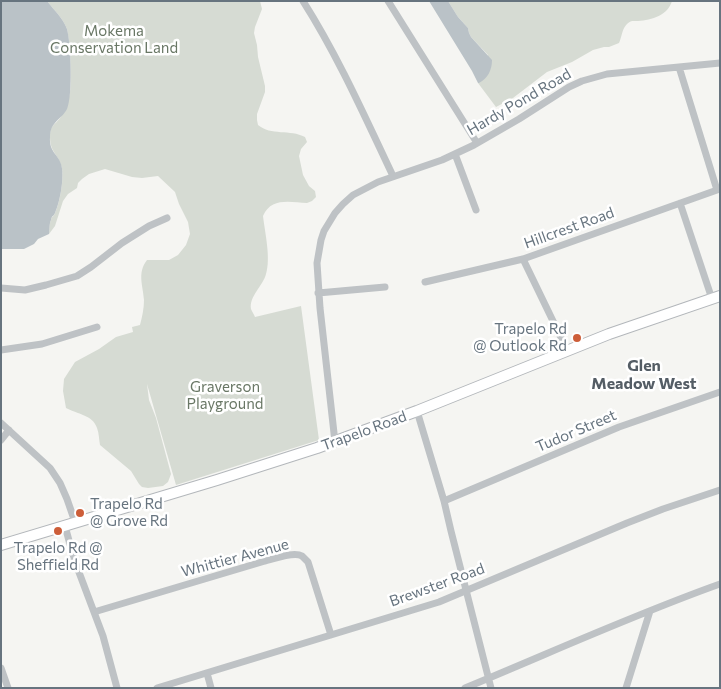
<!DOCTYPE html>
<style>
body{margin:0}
#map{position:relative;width:721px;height:689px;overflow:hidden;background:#f5f5f2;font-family:Commissioner,sans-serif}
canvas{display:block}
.frame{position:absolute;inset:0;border:2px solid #67747f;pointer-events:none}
</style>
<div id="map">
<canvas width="721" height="689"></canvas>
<div class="frame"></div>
</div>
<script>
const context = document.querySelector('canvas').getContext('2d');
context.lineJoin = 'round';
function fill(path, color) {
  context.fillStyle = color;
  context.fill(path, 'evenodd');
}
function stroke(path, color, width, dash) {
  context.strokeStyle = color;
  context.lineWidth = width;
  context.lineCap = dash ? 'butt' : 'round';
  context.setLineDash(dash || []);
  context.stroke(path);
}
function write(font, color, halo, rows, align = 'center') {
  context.font = font + ' Commissioner,sans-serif';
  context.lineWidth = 5;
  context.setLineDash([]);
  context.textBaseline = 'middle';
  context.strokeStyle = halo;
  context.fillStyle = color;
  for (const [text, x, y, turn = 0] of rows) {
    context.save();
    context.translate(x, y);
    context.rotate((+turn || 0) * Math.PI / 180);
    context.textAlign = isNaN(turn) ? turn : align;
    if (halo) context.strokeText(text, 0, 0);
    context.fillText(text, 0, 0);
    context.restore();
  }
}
const green = new Path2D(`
 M 47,1 L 260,1 L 262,9 L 255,27 L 254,33 L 257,45 L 258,57 L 265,86 L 265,92 L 257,114 L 257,120 L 258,125 C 271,136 290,129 305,137 L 307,142 L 301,149 L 299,156 L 303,175 L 309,186 L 315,191 L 316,197 L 312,201 L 307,203 C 290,202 271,197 263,216 C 265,233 271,258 266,274 C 263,286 249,296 251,309 C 252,312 254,314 255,317 L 301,306 L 319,440 L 176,485 L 147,384 L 149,400 L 156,418 L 171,474 L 168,482 L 163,486 L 148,488 L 142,487 L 139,484 L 131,471 L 100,445 C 99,440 99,433 97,428 C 93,415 77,414 66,408 L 63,391 L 64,379 L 75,362 L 99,349 L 116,337 L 133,332 L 132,327 L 140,325 C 142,317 144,309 144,300 C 143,285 137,273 147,260 L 169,260 L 178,255 L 186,245 L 190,234 L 188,222 L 179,204 L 175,192 L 158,176 L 142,178 L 132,177 L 105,169 L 89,174 L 82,179 L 78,183 L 77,188 L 68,194 L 63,201 L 55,226 L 49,234 C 50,229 49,224 51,220 C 53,213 52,220 55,213 C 60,203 65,175 61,165 C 58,154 50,152 50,137 C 50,125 54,126 60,118 C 64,113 68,103 69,97 C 73,85 70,42 67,29 C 63,18 54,10 47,1 Z
 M 448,1 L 672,1 C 668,15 652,20 638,21 C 633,21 631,20 627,24 C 622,29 622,36 619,43 L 609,47 L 604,47 L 593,50 L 572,62 L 547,72 L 513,98 L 496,107 L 478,83 L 479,83 L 488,55 L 471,37 L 469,33 L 468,28 L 458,17 Z`);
const water = new Path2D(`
 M 1,1 L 47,1 C 54,10 63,18 67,29 C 71,44 73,95 67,109 C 61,120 50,122 50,137 C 49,152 58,154 61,164 C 65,176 60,202 55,213 C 52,219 53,213 51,220 C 49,224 50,229 49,234 L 38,239 L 34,244 L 24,249 L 1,249 Z
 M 429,1 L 448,1 L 458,17 L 468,28 L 469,33 L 471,37 L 492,60 C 492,70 488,78 479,83 L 478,83 L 472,71 Z`);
const street = new Path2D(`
 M 303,1 C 338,56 365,117 393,176
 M 388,1 L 477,143
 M 679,67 L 717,190
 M 455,154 L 476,210
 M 680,203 L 712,299
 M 523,259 L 567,350
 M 425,282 L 523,259 L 720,189
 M 1,288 L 25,290 L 46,285 L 77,276 L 91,267 L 122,243 L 149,226 L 167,218
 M 318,293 L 385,287
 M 1,350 L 42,344 L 97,327
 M 417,411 L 444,501 L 451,531 L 491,688
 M 1,423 L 50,468 L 60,483 L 67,499 L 75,522
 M 1,440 L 9,430
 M 335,442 L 320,308 L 317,263 L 321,240 L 324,231 L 335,213 L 343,204 L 353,195 L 378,182 L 442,160 L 474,145 L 519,119 L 569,87 L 582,81 L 607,74 L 720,63
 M 444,501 L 619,427 L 720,392
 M 65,526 L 74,559 L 103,636 L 117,688
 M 94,612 L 265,561 C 274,559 294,551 302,556 C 304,558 306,560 308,562 L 331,635
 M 1,668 L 8,688
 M 207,673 L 211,688
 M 157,688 L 439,602 L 627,523 L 663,509 L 720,490
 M 465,688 C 550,653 633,615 720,584
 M 626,688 L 650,611`);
const secondary = new Path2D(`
 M 1,545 L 217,480 L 317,448 L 417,411 L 609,334 L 720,296`);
const markers = [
 [577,338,5,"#cd5e39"],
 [80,513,5,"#cd5e39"],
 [58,531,5,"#cd5e39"]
];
const parkNames = [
 ["Mokema",114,31],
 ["Conservation Land",114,48],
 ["Graverson",225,387],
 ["Playground",225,404]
];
const streetNames = [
 ["Hardy Pond Road",519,102,-30],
 ["Hillcrest Road",569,228,-20],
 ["Trapelo Road",364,431,-20],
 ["Tudor Street",576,431,-23],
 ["Whittier Avenue",235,558,-15],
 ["Brewster Road",437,585,-20]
];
const poiNames = [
 ["Trapelo Rd",567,329],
 ["@ Outlook Rd",567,346],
 ["Trapelo Rd",90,504,"left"],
 ["@ Grove Rd",90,521,"left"],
 ["Trapelo Rd @",58,548,"center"],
 ["Sheffield Rd",58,565,"center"]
];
const neighbourhoodNames = [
 ["Glen",644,366],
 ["Meadow West",644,384]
];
fill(green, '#d6dbd3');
fill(water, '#bac2c7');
stroke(secondary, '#b3b7bb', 12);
stroke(street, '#bec2c5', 7);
stroke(secondary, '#fff', 10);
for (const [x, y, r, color] of markers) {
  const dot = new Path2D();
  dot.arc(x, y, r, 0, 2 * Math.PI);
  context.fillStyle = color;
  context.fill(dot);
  stroke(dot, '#fff', 2);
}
write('15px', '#697765', '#fff', parkNames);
write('15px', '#67747f', '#fff', streetNames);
write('15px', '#67747f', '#fff', poiNames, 'right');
write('bold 16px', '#545d65', '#fff', neighbourhoodNames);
</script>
